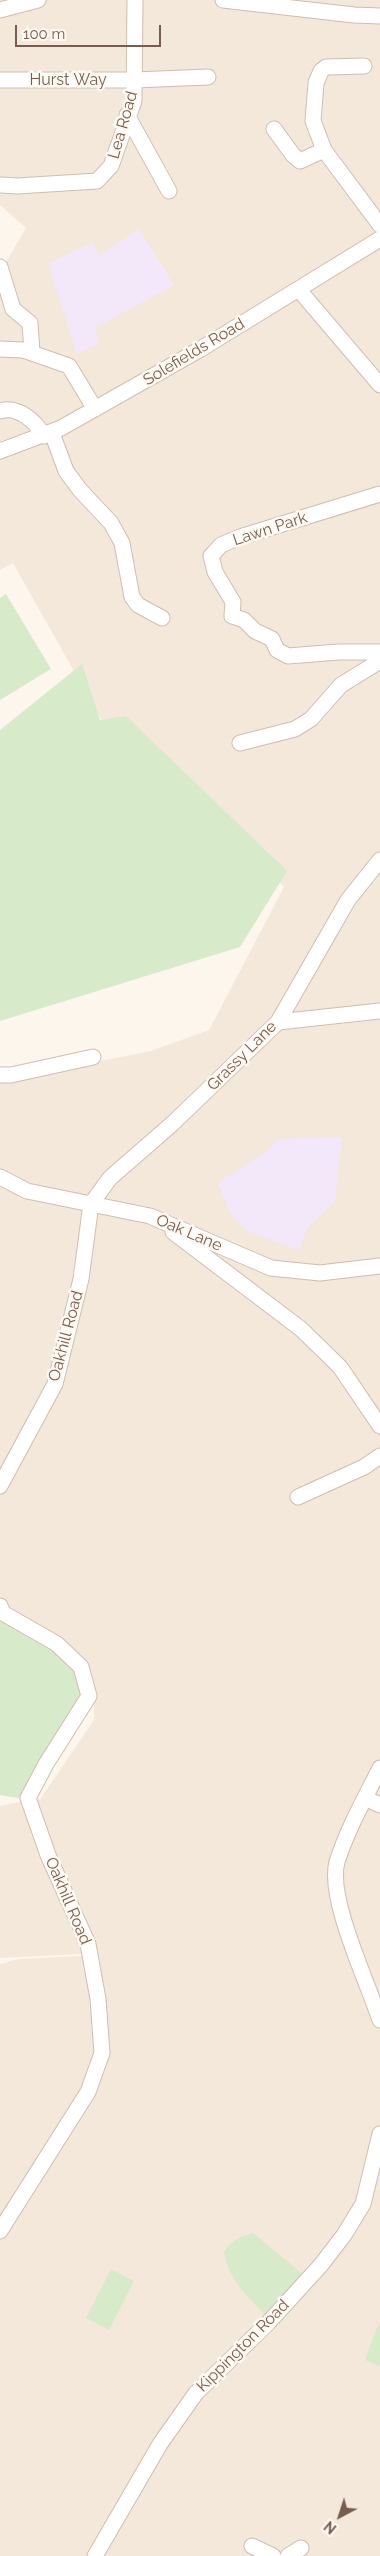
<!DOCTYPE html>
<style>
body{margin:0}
#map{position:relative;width:380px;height:2556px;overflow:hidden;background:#fcf6ec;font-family:Raleway,sans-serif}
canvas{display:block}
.north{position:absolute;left:315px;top:2491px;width:50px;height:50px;-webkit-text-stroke:4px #fefaf3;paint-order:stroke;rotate:220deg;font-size:14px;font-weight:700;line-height:20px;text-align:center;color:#775d4f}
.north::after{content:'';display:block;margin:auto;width:18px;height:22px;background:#775d4f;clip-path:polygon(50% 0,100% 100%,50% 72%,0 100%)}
.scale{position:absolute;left:15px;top:25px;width:146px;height:22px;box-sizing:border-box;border:2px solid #775d4f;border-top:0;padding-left:6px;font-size:15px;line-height:18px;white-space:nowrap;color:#775d4f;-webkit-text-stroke:4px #fefaf3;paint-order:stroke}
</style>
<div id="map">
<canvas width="380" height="2556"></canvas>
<div class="north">N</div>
<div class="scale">100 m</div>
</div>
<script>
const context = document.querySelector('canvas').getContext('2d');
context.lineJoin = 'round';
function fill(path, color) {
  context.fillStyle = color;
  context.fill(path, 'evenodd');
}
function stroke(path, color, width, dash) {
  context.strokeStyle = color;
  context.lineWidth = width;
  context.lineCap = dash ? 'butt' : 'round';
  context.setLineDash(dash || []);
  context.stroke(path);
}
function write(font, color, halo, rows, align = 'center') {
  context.font = font + ' Raleway,sans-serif';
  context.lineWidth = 5;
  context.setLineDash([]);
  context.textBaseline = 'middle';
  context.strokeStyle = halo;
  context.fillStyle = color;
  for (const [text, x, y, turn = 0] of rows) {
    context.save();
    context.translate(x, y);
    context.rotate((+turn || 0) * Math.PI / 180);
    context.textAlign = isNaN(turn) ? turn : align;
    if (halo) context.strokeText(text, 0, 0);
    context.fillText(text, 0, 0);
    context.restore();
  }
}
const residential = new Path2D(`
 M 0,0 L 380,0 L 380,2556 L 0,2556 L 0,1964 L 19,1959 L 81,1956 L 81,1954 L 0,1958 L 0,1806 L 41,1798 L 94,1720 L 94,1695 L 26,1630 L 0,1599 L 0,1078 L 14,1078 L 151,1051 L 209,1030 L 284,887 L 124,721 L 101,719 L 13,563 L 0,570 L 0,262 L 5,264 L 26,228 L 0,205 Z`);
const education = new Path2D(`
 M 139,229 L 174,285 L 95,328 L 99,343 L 77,354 L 48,264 L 93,242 L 99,256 Z
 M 342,1137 L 335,1201 L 307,1229 L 299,1250 L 247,1231 L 233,1218 L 217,1183 L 267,1151 L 277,1139 Z`);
const green = new Path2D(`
 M 6,594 L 51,669 L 0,700 L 0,598 Z
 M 82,664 L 100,720 L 126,716 L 287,871 L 240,947 L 0,1021 L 0,730 Z
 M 0,1609 L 80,1665 L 88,1696 L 28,1796 L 18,1798 L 0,1795 Z
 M 253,2233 L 304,2275 L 266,2316 C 248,2297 228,2279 224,2252 C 232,2240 239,2237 253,2233 Z
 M 111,2269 L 134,2281 L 109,2330 L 86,2318 Z
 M 380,2320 L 380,2366 L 365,2360 Z`);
const minor = new Path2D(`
 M 223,0 L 354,15 L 380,16
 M 0,10 L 38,0
 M 364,66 L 326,67 L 321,71 L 316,83 L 313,121 L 324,150 L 380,225
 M 0,80 L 135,80 L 208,77
 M 127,115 L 169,191
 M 274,129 L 293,155 L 300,161 L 324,150
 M 2,185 L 17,186 L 97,181 L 111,166 L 134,101 L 135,0
 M 0,267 L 13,309 L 30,323 L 32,352
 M 299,290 L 380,385
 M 0,349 L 23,350 L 69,366 L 95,409
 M 0,411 C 18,405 36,422 44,436
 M 52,433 L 66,471 L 80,490 L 111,523 L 122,543 L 132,597 L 138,605 L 162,618
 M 0,451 L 61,428 L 199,350 L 380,239
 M 380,494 L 240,537 L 221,545 L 211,556 L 215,572 L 233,602 L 232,616 L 244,620 L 255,631 L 272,639 L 277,650 L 288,656 L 339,652 L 380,652
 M 240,743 L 295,729 L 311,719 L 341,685 L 380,661
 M 278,1022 L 380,1011
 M 0,1075 L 11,1075 L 93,1057
 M 0,1177 L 27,1191 L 150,1216 L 271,1268 L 320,1273 L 380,1266
 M 173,1232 L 301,1329 L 340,1367 L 380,1426
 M 0,1486 L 55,1384 L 81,1279 L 91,1204 L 110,1178 L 172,1124 L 278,1022 L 348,900 L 380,860
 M 298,1497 L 364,1467 L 380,1456
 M 0,1606 L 3,1613 L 57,1644 L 81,1667 L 89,1696 L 46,1764 L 28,1798 L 48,1855 L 88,1944 L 98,1999 L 102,2053 L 88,2092 L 0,2231
 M 380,1768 C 365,1798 347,1830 337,1862 C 327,1898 368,1983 380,2020
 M 365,1798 L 380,1805
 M 252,2546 L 273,2556
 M 95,2556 L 160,2444 L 196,2393 L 268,2323 L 321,2265 L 344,2235 L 363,2204 L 380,2134
 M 288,2556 L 301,2548`);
const streetNames = [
 ["Hurst Way",68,80],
 ["Lea Road",123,125,-74],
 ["Solefields Road",194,352,-31],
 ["Lawn Park",270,529,-18],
 ["Grassy Lane",242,1056,-45],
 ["Oak Lane",189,1233,23],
 ["Oakhill Road",66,1336,-75],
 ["Oakhill Road",68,1901,67],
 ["Kippington Road",243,2346,-45]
];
fill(residential, '#f4e8db');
fill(education, '#f3e8f9');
fill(green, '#d7eaca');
stroke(minor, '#cebeb1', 17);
stroke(minor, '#fff', 15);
write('16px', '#775d4f', '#fefaf3', streetNames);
</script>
